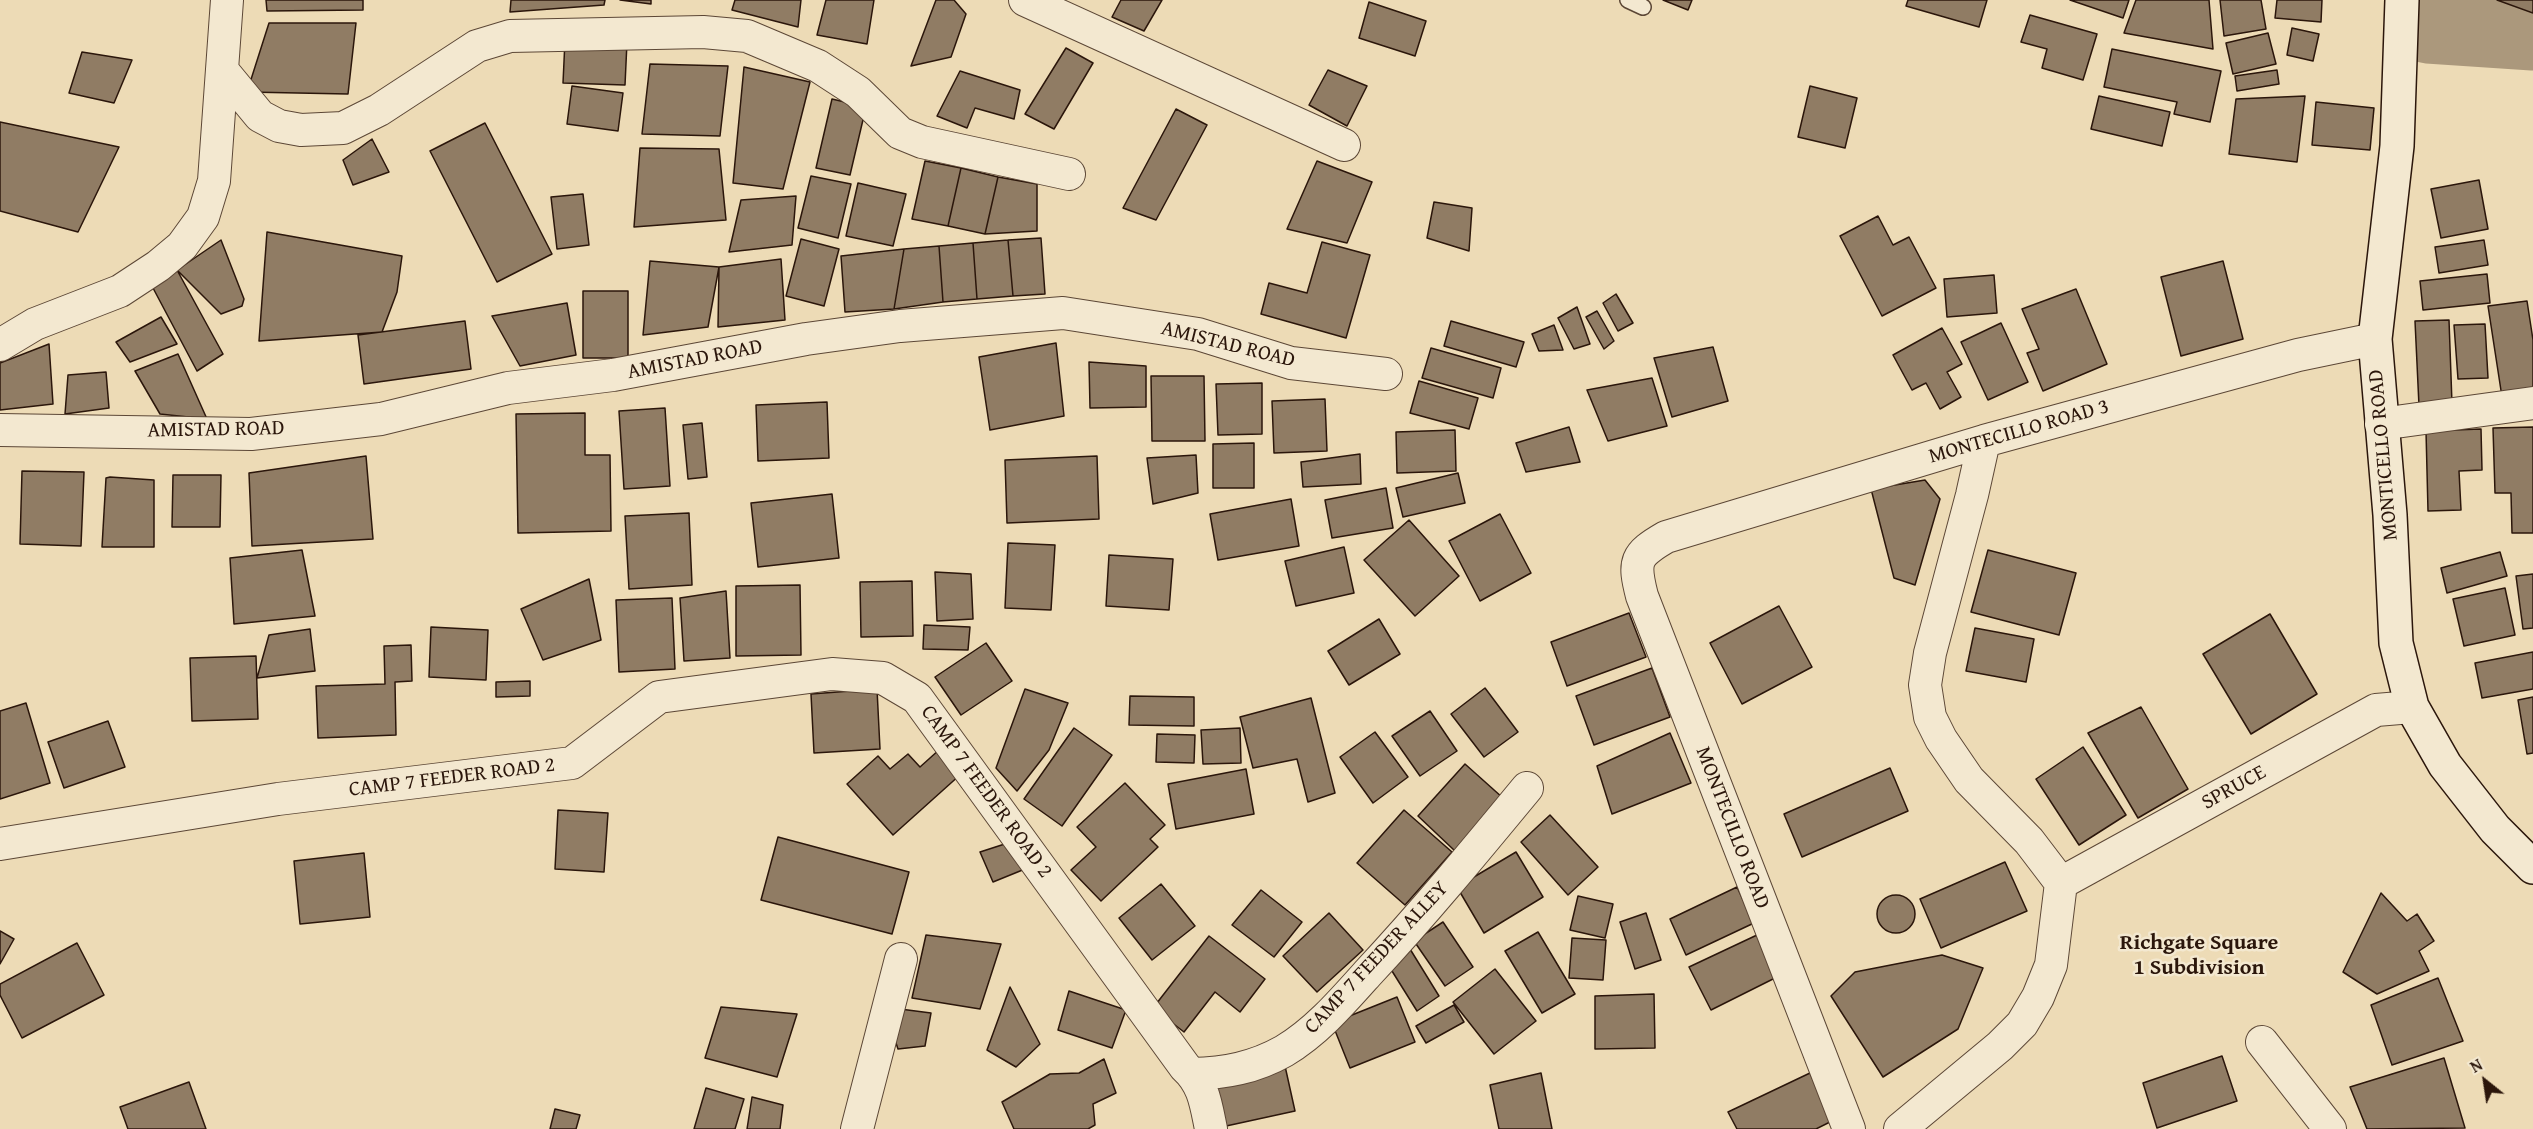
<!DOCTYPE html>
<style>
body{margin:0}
#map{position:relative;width:2533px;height:1129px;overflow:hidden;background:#eddbb6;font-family:"Gentium Book Plus",serif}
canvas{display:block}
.north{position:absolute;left:2455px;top:1051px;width:60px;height:60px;-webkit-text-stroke:4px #f3e8d0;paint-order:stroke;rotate:330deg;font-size:16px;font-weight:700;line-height:24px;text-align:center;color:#2b160b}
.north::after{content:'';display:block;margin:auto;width:21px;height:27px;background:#2b160b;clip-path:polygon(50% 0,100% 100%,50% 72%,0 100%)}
</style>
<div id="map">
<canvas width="2533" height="1129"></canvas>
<div class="north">N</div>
</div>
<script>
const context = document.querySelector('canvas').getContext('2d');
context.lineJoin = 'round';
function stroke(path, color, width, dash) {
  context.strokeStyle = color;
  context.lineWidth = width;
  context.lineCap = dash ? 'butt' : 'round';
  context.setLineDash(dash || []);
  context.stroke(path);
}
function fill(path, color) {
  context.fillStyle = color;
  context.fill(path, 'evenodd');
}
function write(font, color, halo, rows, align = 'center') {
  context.font = font + ' "Gentium Book Plus",serif';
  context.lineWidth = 5;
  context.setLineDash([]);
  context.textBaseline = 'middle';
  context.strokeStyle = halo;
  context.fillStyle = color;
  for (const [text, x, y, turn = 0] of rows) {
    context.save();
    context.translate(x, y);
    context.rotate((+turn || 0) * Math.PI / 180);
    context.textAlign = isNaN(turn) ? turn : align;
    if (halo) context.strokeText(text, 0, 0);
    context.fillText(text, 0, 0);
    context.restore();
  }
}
const river = new Path2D(`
 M 2428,29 L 2533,36`);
const building = new Path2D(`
 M 266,0 L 363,0 L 363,10 L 267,11 Z
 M 511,0 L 605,0 L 604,5 L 510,12 Z
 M 620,0 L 651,0 L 651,4 Z
 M 735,0 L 801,0 L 798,27 L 732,10 Z
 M 826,0 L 874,0 L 867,44 L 817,35 Z
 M 936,0 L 954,0 L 966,14 L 951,57 L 911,66 Z
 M 1121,0 L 1162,0 L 1144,31 L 1112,17 Z
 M 1663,0 L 1692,0 L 1688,10 Z
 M 1908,0 L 1987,0 L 1979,27 L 1906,6 Z
 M 2070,0 L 2129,0 L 2123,18 Z
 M 2136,0 L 2209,0 L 2213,49 L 2124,33 Z
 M 2220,0 L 2261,0 L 2266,29 L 2224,36 Z
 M 2277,0 L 2322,0 L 2321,22 L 2275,18 Z
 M 2497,0 L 2533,0 L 2533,13 Z
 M 1369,2 L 1426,21 L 1415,56 L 1359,38 Z
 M 2030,15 L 2097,34 L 2083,80 L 2042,68 L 2047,49 L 2021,42 Z
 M 269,23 L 356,23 L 348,94 L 247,92 Z
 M 2292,28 L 2319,34 L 2313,61 L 2287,55 Z
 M 2268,33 L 2276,64 L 2233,74 L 2226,43 Z
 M 565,40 L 627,42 L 625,85 L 563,83 Z
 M 1066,48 L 1093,63 L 1054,129 L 1025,114 Z
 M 2112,49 L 2221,71 L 2210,122 L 2174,114 L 2177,102 L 2104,87 Z
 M 82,52 L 132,60 L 114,103 L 69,93 Z
 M 650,64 L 728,66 L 720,136 L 642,134 Z
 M 744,67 L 810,82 L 783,189 L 733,183 Z
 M 1328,70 L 1367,86 L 1347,126 L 1309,105 Z
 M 2277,70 L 2279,84 L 2237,91 L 2235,76 Z
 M 960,71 L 1020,90 L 1014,119 L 975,108 L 967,128 L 937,116 Z
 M 572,86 L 623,93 L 618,131 L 567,124 Z
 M 1810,86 L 1857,98 L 1845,148 L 1798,137 Z
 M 2099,96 L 2170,112 L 2162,146 L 2091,129 Z
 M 2305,96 L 2297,162 L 2229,154 L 2236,99 Z
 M 832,99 L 866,107 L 850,175 L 816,168 Z
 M 2316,102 L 2374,108 L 2370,150 L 2312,145 Z
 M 1176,109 L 1207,125 L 1156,220 L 1123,208 Z
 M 0,122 L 119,147 L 78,232 L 0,211 Z
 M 485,123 L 552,254 L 497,282 L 430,151 Z
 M 372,139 L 389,172 L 353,185 L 343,160 Z
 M 640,148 L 719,149 L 726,220 L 634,227 Z
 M 925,161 L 961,168 L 948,226 L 912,219 Z
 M 1317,161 L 1372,182 L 1347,243 L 1287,229 Z
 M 961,168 L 998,177 L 985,234 L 948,226 Z
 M 811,176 L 851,184 L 838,238 L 798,228 Z
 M 998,177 L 1037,184 L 1037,231 L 985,234 Z
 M 2479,180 L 2488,229 L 2441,238 L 2431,189 Z
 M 858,183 L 906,194 L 893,246 L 846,236 Z
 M 583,194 L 589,245 L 557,249 L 551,197 Z
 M 796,196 L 792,245 L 729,252 L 741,200 Z
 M 1434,202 L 1472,208 L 1469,251 L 1427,238 Z
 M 1878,216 L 1893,245 L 1909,237 L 1936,288 L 1882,316 L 1840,236 Z
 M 267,232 L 402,256 L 397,292 L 382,332 L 259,341 Z
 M 1041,238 L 1045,294 L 1013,296 L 1008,240 Z
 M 801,239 L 839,249 L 824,306 L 786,296 Z
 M 221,240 L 244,299 L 242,306 L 221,314 L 177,270 Z
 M 1008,240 L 1013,296 L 977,299 L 973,243 Z
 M 2484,240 L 2488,265 L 2439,273 L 2435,247 Z
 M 1322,242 L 1370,255 L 1346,338 L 1261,314 L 1269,283 L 1307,293 Z
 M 973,243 L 977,299 L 943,302 L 939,246 Z
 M 939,246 L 943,302 L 894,309 L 904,249 Z
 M 904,249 L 894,309 L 845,312 L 841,256 Z
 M 781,259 L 785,320 L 718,327 L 719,267 Z
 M 650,261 L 719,267 L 708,327 L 643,335 Z
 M 2223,261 L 2243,339 L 2181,356 L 2161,277 Z
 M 177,270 L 223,354 L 197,371 L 153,288 Z
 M 2487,274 L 2490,303 L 2423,310 L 2420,281 Z
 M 1994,275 L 1997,313 L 1947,317 L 1944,279 Z
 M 2076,289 L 2107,364 L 2043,391 L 2027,353 L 2039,349 L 2022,309 Z
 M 583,291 L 628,291 L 628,358 L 583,358 Z
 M 1616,294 L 1633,323 L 1618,331 L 1603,303 Z
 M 2527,301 L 2533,340 L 2533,392 L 2502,397 L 2488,306 Z
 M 567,303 L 576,355 L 520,366 L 492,316 Z
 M 1577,307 L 1590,344 L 1574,349 L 1558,318 Z
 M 1597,311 L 1614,341 L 1604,349 L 1586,317 Z
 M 161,317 L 177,344 L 130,362 L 116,342 Z
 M 2449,320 L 2452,404 L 2419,406 L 2415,321 Z
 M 465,321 L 471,369 L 364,384 L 358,335 Z
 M 1451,321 L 1524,342 L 1516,367 L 1444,346 Z
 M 2001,323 L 2028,382 L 1988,400 L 1961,342 Z
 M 2485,324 L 2488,378 L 2458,379 L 2454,325 Z
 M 1554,325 L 1563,350 L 1539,351 L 1532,334 Z
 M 1942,328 L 1962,364 L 1947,372 L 1961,397 L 1940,409 L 1926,383 L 1912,390 L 1893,355 Z
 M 1056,343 L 1064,416 L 990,430 L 979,357 Z
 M 49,344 L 53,404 L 0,410 L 0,363 Z
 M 1713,347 L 1728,401 L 1672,417 L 1654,358 Z
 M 1431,348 L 1501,368 L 1493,398 L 1422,378 Z
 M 178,354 L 207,419 L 160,414 L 135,371 Z
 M 1089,362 L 1146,366 L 1146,407 L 1090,408 Z
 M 106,372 L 109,408 L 65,414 L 68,375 Z
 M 1151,376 L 1204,376 L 1205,441 L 1152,441 Z
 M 1652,378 L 1667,426 L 1608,441 L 1587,390 Z
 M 1419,381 L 1478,398 L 1469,429 L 1410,413 Z
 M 1262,383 L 1262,434 L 1218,435 L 1216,384 Z
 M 1325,399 L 1327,451 L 1274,453 L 1272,401 Z
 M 827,402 L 829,458 L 758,461 L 756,405 Z
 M 665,408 L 670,486 L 624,489 L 619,411 Z
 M 585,413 L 585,455 L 610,455 L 611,531 L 518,533 L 516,414 Z
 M 702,423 L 707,477 L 688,479 L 683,425 Z
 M 1569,427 L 1580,462 L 1526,472 L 1516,443 Z
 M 2533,427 L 2533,533 L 2512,533 L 2511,493 L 2495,493 L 2493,428 Z
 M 2481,429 L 2482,470 L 2459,471 L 2461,510 L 2428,511 L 2426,431 Z
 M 1455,430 L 1456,471 L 1397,473 L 1396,432 Z
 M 1254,443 L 1254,488 L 1213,488 L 1213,444 Z
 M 1360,454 L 1361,484 L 1303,487 L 1301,462 Z
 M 1196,455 L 1198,493 L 1153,504 L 1147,458 Z
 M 366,456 L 373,539 L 252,546 L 249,473 Z
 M 1097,456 L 1099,519 L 1007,523 L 1005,460 Z
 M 22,471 L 84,472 L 81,546 L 20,544 Z
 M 1458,473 L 1465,503 L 1403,517 L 1396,488 Z
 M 173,475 L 221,475 L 220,527 L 172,527 Z
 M 110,477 L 154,480 L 154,547 L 102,547 L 106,478 Z
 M 1925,480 L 1940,499 L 1915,585 L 1894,578 L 1871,489 Z
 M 1386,488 L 1393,528 L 1332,538 L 1325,500 Z
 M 832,494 L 839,558 L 758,567 L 751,503 Z
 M 1291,499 L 1299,546 L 1218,560 L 1210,514 Z
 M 689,513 L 692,585 L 629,589 L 625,516 Z
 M 1500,514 L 1531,573 L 1480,601 L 1449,541 Z
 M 1409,520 L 1459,576 L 1415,616 L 1364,560 Z
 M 1008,543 L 1055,545 L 1051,610 L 1005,608 Z
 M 1344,547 L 1354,593 L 1296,606 L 1285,561 Z
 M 302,550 L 315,616 L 234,624 L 230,558 Z
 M 1988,550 L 2076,573 L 2059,635 L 1971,612 Z
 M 2500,552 L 2507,576 L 2447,593 L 2441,568 Z
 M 1109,555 L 1173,559 L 1169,610 L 1106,606 Z
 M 935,572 L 971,574 L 973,619 L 937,621 Z
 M 2533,574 L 2533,628 L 2523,629 L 2516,576 Z
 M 589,579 L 601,640 L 543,660 L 521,609 Z
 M 912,581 L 913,636 L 861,637 L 860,582 Z
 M 800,585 L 801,655 L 736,656 L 736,586 Z
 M 2505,588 L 2515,635 L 2464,646 L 2453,599 Z
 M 726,591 L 730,658 L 684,661 L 680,598 Z
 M 672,598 L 675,669 L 619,672 L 616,600 Z
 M 1779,606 L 1812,667 L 1742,704 L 1710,643 Z
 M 1629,613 L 1646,657 L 1567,686 L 1551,642 Z
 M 2270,614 L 2317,694 L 2251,734 L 2203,654 Z
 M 1379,619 L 1400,654 L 1349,685 L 1328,651 Z
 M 924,625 L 970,627 L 968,650 L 923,649 Z
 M 431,627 L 488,630 L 486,680 L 429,677 Z
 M 1975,628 L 2034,639 L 2026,682 L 1966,671 Z
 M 310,629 L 315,671 L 257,678 L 269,635 Z
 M 986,643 L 1012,681 L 961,715 L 935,677 Z
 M 411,645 L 412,681 L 395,682 L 396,735 L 318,738 L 316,686 L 385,684 L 384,646 Z
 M 2533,652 L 2533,689 L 2482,698 L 2475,663 Z
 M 256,656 L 258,719 L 192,721 L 190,658 Z
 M 1652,668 L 1670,717 L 1594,745 L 1576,696 Z
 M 530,681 L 530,696 L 496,697 L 496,682 Z
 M 1485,688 L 1518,732 L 1484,757 L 1451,714 Z
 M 877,689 L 880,749 L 814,753 L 811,694 Z
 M 1025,689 L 1068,703 L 1049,750 L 1017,791 L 996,768 Z
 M 1130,696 L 1194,697 L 1194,726 L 1129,725 Z
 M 2533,697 L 2533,753 L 2527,754 L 2518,700 Z
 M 1311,698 L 1335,793 L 1308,802 L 1297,759 L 1253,768 L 1240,717 Z
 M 26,703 L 50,783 L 0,799 L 0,711 Z
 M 2141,707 L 2188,789 L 2138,818 L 2088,733 Z
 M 1430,711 L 1457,751 L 1420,776 L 1392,736 Z
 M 108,721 L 125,767 L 64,788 L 48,742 Z
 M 1074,728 L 1112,755 L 1062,826 L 1024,799 Z
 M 1240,728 L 1241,763 L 1203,764 L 1201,730 Z
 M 1375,732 L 1408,777 L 1373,803 L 1340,757 Z
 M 1670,733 L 1691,783 L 1612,814 L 1597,766 Z
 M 1157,734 L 1195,735 L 1194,763 L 1156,762 Z
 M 2083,747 L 2126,815 L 2079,845 L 2036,779 Z
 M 940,749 L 961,774 L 893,835 L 847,784 L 878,756 L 890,769 L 908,754 L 920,767 Z
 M 1465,764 L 1503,798 L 1455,851 L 1418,816 Z
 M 1890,768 L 1908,811 L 1802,857 L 1784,814 Z
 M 1246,769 L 1254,814 L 1176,829 L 1168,784 Z
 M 1125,783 L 1165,825 L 1150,839 L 1158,847 L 1101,901 L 1071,870 L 1096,847 L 1077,827 Z
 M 558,810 L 608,813 L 604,872 L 555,869 Z
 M 1404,810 L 1452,852 L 1405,905 L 1357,863 Z
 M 1550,815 L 1598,867 L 1568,895 L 1521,842 Z
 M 778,837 L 909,872 L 892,934 L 761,900 Z
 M 1014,841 L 1025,869 L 993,882 L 980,852 Z
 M 1516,852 L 1543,897 L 1484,933 L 1457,887 Z
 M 364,853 L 370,917 L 300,924 L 294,861 Z
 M 2005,862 L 2027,911 L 1941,948 L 1920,899 Z
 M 1161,884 L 1195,926 L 1152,960 L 1119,918 Z
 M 1737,887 L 1754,923 L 1686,955 L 1670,919 Z
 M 1261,890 L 1302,922 L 1274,957 L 1232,925 Z
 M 2381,893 L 2407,921 L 2417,914 L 2434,941 L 2419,951 L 2429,971 L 2377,994 L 2343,972 Z
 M1877 914a19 19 0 1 1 38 0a19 19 0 1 1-38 0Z
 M 1578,896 L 1613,904 L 1605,938 L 1570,930 Z
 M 1329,913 L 1363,950 L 1317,992 L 1283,956 Z
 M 1646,913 L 1661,960 L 1635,969 L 1620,922 Z
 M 1443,922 L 1473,967 L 1445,986 L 1414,941 Z
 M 0,931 L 14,939 L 0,964 Z
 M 1538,932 L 1575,994 L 1542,1013 L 1505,951 Z
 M 926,935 L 1001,944 L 980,1009 L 912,998 Z
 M 1757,935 L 1779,976 L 1711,1010 L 1689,967 Z
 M 1209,936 L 1265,979 L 1240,1012 L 1215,992 L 1184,1032 L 1153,1008 Z
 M 1572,938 L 1606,940 L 1603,980 L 1569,978 Z
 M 77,943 L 104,995 L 22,1038 L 0,995 L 0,984 Z
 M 1410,949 L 1439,996 L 1417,1011 L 1387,963 Z
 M 1942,955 L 1983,968 L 1958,1029 L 1883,1077 L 1831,996 L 1855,972 Z
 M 1495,969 L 1536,1021 L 1494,1054 L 1453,1002 Z
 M 2438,978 L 2463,1041 L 2392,1065 L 2371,1005 Z
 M 1010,987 L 1040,1044 L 1016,1067 L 987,1050 Z
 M 1069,991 L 1126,1010 L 1112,1048 L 1058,1030 Z
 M 1654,994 L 1655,1048 L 1595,1049 L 1595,996 Z
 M 1397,997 L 1415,1042 L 1350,1068 L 1332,1023 Z
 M 1454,1005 L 1464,1022 L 1426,1043 L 1416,1026 Z
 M 721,1007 L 797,1014 L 777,1077 L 705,1058 Z
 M 900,1009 L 931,1013 L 925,1046 L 898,1049 L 893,1034 Z
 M 2222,1056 L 2237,1101 L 2157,1128 L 2143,1083 Z
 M 2444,1058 L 2465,1128 L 2367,1129 L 2350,1087 Z
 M 1104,1059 L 1116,1093 L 1093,1104 L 1095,1125 L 1088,1129 L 1014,1129 L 1002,1102 L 1050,1074 L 1079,1073 Z
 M 1285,1066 L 1295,1111 L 1217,1128 L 1207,1083 Z
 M 1541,1073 L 1552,1129 L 1499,1129 L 1490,1085 Z
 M 1810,1073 L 1832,1121 L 1816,1129 L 1737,1129 L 1728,1112 Z
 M 189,1082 L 206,1129 L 128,1129 L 120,1107 Z
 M 706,1088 L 744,1099 L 735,1129 L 694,1129 Z
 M 752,1097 L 783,1105 L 780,1129 L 747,1129 Z
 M 555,1109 L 580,1115 L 576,1129 L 550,1129 Z`);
const service = new Path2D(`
 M 1628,0 L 1643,7`);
const minor = new Path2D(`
 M 1025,0 L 1344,145
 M 222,70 L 260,116 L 279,126 L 301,130 L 343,128 L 379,110 L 477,46 L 510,36 L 703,32 L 747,36 L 818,66 L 858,92 L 900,133 L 922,142 L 1069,174
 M 0,345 L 35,324 L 120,291 L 158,266 L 182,246 L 203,217 L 214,181 L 227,0
 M 2381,424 L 2533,403
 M 0,430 L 251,434 L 381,419 L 508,388 L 613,375 L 806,339 L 900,326 L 1063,313 L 1198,334 L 1291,363 L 1386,374
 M 0,844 L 278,799 L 572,763 L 659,697 L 832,674 L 883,678 L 917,698 L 1185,1067 C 1204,1084 1206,1105 1211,1129
 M 2061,883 L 2376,710 L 2412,707
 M 2262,1042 L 2330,1129
 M 1192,1074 C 1225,1073 1254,1068 1284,1051 C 1316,1032 1342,1002 1367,974 C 1423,914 1475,851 1527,788
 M 857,1129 L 901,959
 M 1849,1129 L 1642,596 C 1633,561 1635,555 1666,537 L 1984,441 L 2298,355 L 2375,339
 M 1900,1129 L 2000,1046 L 2022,1024 L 2038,997 L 2051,965 L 2061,883 L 2029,841 L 1969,780 L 1941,739 L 1930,717 L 1925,685 L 1930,653 L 1972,495 L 1984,441`);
const secondary = new Path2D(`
 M 2402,0 L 2397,146 L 2375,339 L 2390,515 L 2396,643 L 2412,707 L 2445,765 L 2495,829 L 2533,867`);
const streetNames = [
 ["AMISTAD ROAD",1228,345,14],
 ["AMISTAD ROAD",695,360,-11],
 ["AMISTAD ROAD",216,430,-1],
 ["MONTECILLO ROAD 3",2019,432,-16],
 ["MONTICELLO ROAD",2384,455,-95],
 ["CAMP 7 FEEDER ROAD 2",452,778,-7],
 ["SPRUCE",2234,788,-29],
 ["CAMP 7 FEEDER ROAD 2",986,792,54],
 ["MONTECILLO ROAD",1732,828,69],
 ["CAMP 7 FEEDER ALLEY",1377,958,-47]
];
const neighbourhoodNames = [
 ["Richgate Square",2199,943],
 ["1 Subdivision",2199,968]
];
stroke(river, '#ab987c', 69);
fill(building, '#907c64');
stroke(building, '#2b160b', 1.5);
stroke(service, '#5c4736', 18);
stroke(minor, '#5c4736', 34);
stroke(secondary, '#2b160b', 36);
stroke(service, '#f3e8d0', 15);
stroke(minor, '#f3e8d0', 32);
stroke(secondary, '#f3e8d0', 33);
write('21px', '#2b160b', '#f3e8d0', streetNames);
write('bold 22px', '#2b160b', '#f3e8d0', neighbourhoodNames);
</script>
